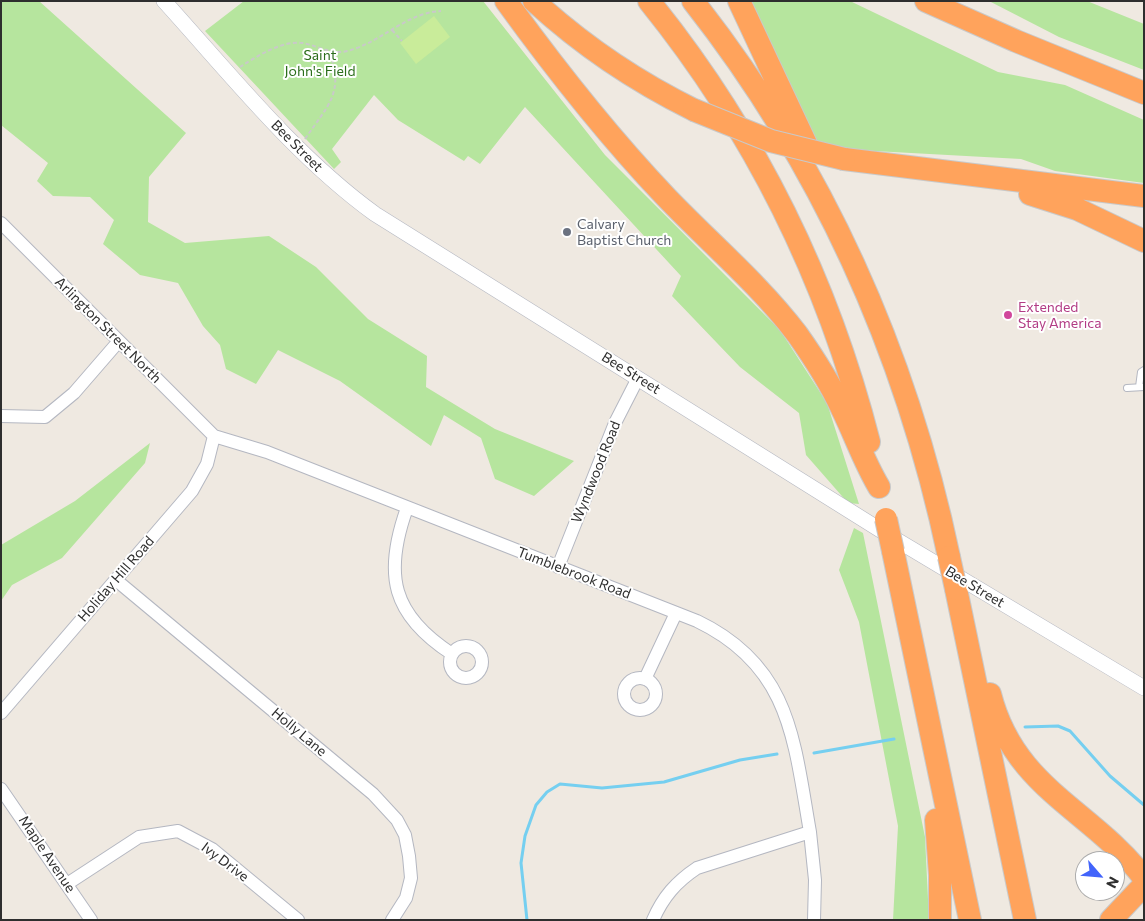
<!DOCTYPE html>
<style>
body{margin:0}
#map{position:relative;width:1145px;height:921px;overflow:hidden;background:#efe9e1;font-family:Commissioner,sans-serif}
canvas{display:block}
.frame{position:absolute;inset:0;border:2px solid #2e2e2e;pointer-events:none}
.north{position:absolute;left:1075px;top:851px;width:50px;height:50px;box-sizing:border-box;background:#fff;border:1px solid #ababab;border-radius:50%;rotate:117deg;font-size:14px;font-weight:700;line-height:20px;text-align:center;color:#2e2e2e}
.north::after{content:'';display:block;margin:auto;width:18px;height:22px;background:#4264fb;clip-path:polygon(50% 0,100% 100%,50% 72%,0 100%)}
</style>
<div id="map">
<canvas width="1145" height="921"></canvas>
<div class="frame"></div>
<div class="north">N</div>
</div>
<script>
const context = document.querySelector('canvas').getContext('2d');
context.lineJoin = 'round';
function fill(path, color) {
  context.fillStyle = color;
  context.fill(path, 'evenodd');
}
function stroke(path, color, width, dash) {
  context.strokeStyle = color;
  context.lineWidth = width;
  context.lineCap = dash ? 'butt' : 'round';
  context.setLineDash(dash || []);
  context.stroke(path);
}
function write(font, color, halo, rows, align = 'center') {
  context.font = font + ' Commissioner,sans-serif';
  context.lineWidth = 4;
  context.setLineDash([]);
  context.textBaseline = 'middle';
  context.strokeStyle = halo;
  context.fillStyle = color;
  for (const [text, x, y, turn = 0] of rows) {
    context.save();
    context.translate(x, y);
    context.rotate((+turn || 0) * Math.PI / 180);
    context.textAlign = isNaN(turn) ? turn : align;
    if (halo) context.strokeText(text, 0, 0);
    context.fillText(text, 0, 0);
    context.restore();
  }
}
const green = new Path2D(`
 M 1,1 L 39,1 L 186,133 L 149,177 L 148,222 L 185,243 L 269,236 L 316,267 L 368,319 L 427,356 L 426,387 L 495,429 L 574,461 L 534,496 L 495,479 L 481,438 L 444,415 L 431,446 L 340,381 L 278,350 L 256,384 L 226,369 L 220,345 L 203,326 L 178,283 L 140,275 L 103,244 L 114,220 L 90,197 L 53,196 L 37,181 L 48,163 L 1,125 Z
 M 244,1 L 483,1 L 605,155 L 780,330 L 827,403 L 859,504 L 848,503 L 806,455 L 799,413 L 740,367 L 672,296 L 681,276 L 525,107 L 480,164 L 468,156 L 464,161 L 398,120 L 374,95 L 332,149 L 341,162 L 334,169 L 205,31 Z
 M 749,1 L 850,1 L 998,72 L 1065,85 L 1144,120 L 1144,183 L 1055,171 L 1021,159 L 838,149 L 815,144 Z
 M 989,1 L 1087,1 L 1144,24 L 1144,70 L 1059,37 Z
 M 150,443 L 145,463 L 62,558 L 12,585 L 1,601 L 1,545 L 75,501 Z
 M 854,528 L 863,533 L 925,837 L 929,920 L 893,920 L 898,826 L 859,622 L 839,570 Z`);
const pitch = new Path2D(`
 M 434,16 L 450,37 L 416,64 L 400,43 Z`);
const stream = new Path2D(`
 M 1025,727 L 1058,726 L 1070,731 L 1110,776 L 1144,805
 M 814,753 L 894,739
 M 527,920 L 521,863 L 525,836 L 536,805 L 547,792 L 560,784 L 602,788 L 664,782 L 740,760 L 777,754`);
const path = new Path2D(`
 M 392,30 L 402,41
 M 240,67 C 257,56 283,40 303,43 C 318,46 332,55 347,51 C 381,43 405,13 441,11
 M 305,139 C 328,105 345,93 329,51`);
const service = new Path2D(`
 M 1139,387 L 1141,372 L 1144,370
 M 1127,388 L 1144,387`);
const minor = new Path2D(`
 M 1,223 L 214,436 L 267,452 L 697,621 C 791,666 794,741 810,832
 M 1,416 L 45,417 L 74,393 L 119,341
 M 407,508 C 383,575 392,615 452,654
 M 558,567 L 615,423 L 638,378
 M 116,580 L 373,794 L 397,820 L 405,835 L 409,856 L 411,878 L 406,898 L 392,920
 M450 662a16 16 0 1 1 32 0a16 16 0 1 1-32 0Z
 M624 694a16 16 0 1 1 32 0a16 16 0 1 1-32 0Z
 M 645,679 L 676,613
 M 1,713 L 192,491 L 207,464 L 214,436
 M 1,789 L 91,920
 M 67,884 L 139,837 L 178,831 L 212,849 L 298,920
 M 653,920 C 663,897 676,882 697,868 L 810,832 L 815,880 L 814,920`);
const tertiary = new Path2D(`
 M 164,1 C 231,75 294,155 375,214 L 885,533 L 1144,688`);
const motorway = new Path2D(`
 M 506,1 C 556,70 608,136 666,197 C 710,243 759,284 797,334 C 814,358 830,383 842,409 C 855,435 864,462 879,487
 M 534,1 C 583,46 635,81 694,110
 M 649,1 C 754,131 828,281 869,442
 M 693,1 C 823,166 906,352 949,557
 M 739,1 L 806,144
 M 926,1 L 1016,41 L 1144,93
 M 844,159 L 1144,196
 M 1030,194 L 1077,209 L 1144,241
 M 893,551 L 970,920
 M 956,589 L 1025,920
 M 990,694 C 1014,789 1091,809 1144,878
 M 936,820 L 940,875 L 940,920
 M 1111,920 L 1144,885`);
const motorwayBridge = new Path2D(`
 M 694,110 L 771,141 L 844,159
 M 886,519 L 893,551
 M 949,557 L 956,589`);
const markers = [
 [567,232,5,"#6b7280"],
 [1008,315,5,"#d1479c"]
];
const parkNames = [
 ["Saint",320,55],
 ["John's Field",320,71]
];
const streetNames = [
 ["Bee Street",297,146,45],
 ["Arlington Street North",108,330,45],
 ["Bee Street",631,373,32],
 ["Wyndwood Road",596,472,-68],
 ["Tumblebrook Road",574,573,21],
 ["Holiday Hill Road",116,579,-49],
 ["Bee Street",975,587,31],
 ["Holly Lane",299,732,40],
 ["Maple Avenue",47,854,56],
 ["Ivy Drive",225,862,37]
];
const worshipNames = [
 ["Calvary",577,224],
 ["Baptist Church",577,240]
];
const hotelNames = [
 ["Extended",1018,307],
 ["Stay America",1018,323]
];
fill(green, '#b6e59e');
fill(pitch, '#c9ec9a');
stroke(stream, '#75cff0', 3);
stroke(service, '#b4b7c1', 8);
stroke(minor, '#b4b7c1', 14);
stroke(tertiary, '#b4b7c1', 16);
stroke(motorway, '#c9c9c9', 24);
stroke(path, '#c9c9c9', 2, [4, 2.5]);
stroke(service, '#fff', 6);
stroke(minor, '#fff', 12);
stroke(tertiary, '#fff', 15);
stroke(motorway, '#ffa35c', 22);
stroke(motorwayBridge, '#c9c9c9', 24, []);
stroke(motorwayBridge, '#ffa35c', 22);
for (const [x, y, r, color] of markers) {
  const dot = new Path2D();
  dot.arc(x, y, r, 0, 2 * Math.PI);
  context.fillStyle = color;
  context.fill(dot);
  stroke(dot, '#fff', 2);
}
write('14px', '#2c6e1b', '#fff', parkNames);
write('14px', '#2e2e2e', '#fff', streetNames);
write('14px', '#5b616d', '#fff', worshipNames, 'left');
write('14px', '#b23c85', '#fff', hotelNames, 'left');
</script>
